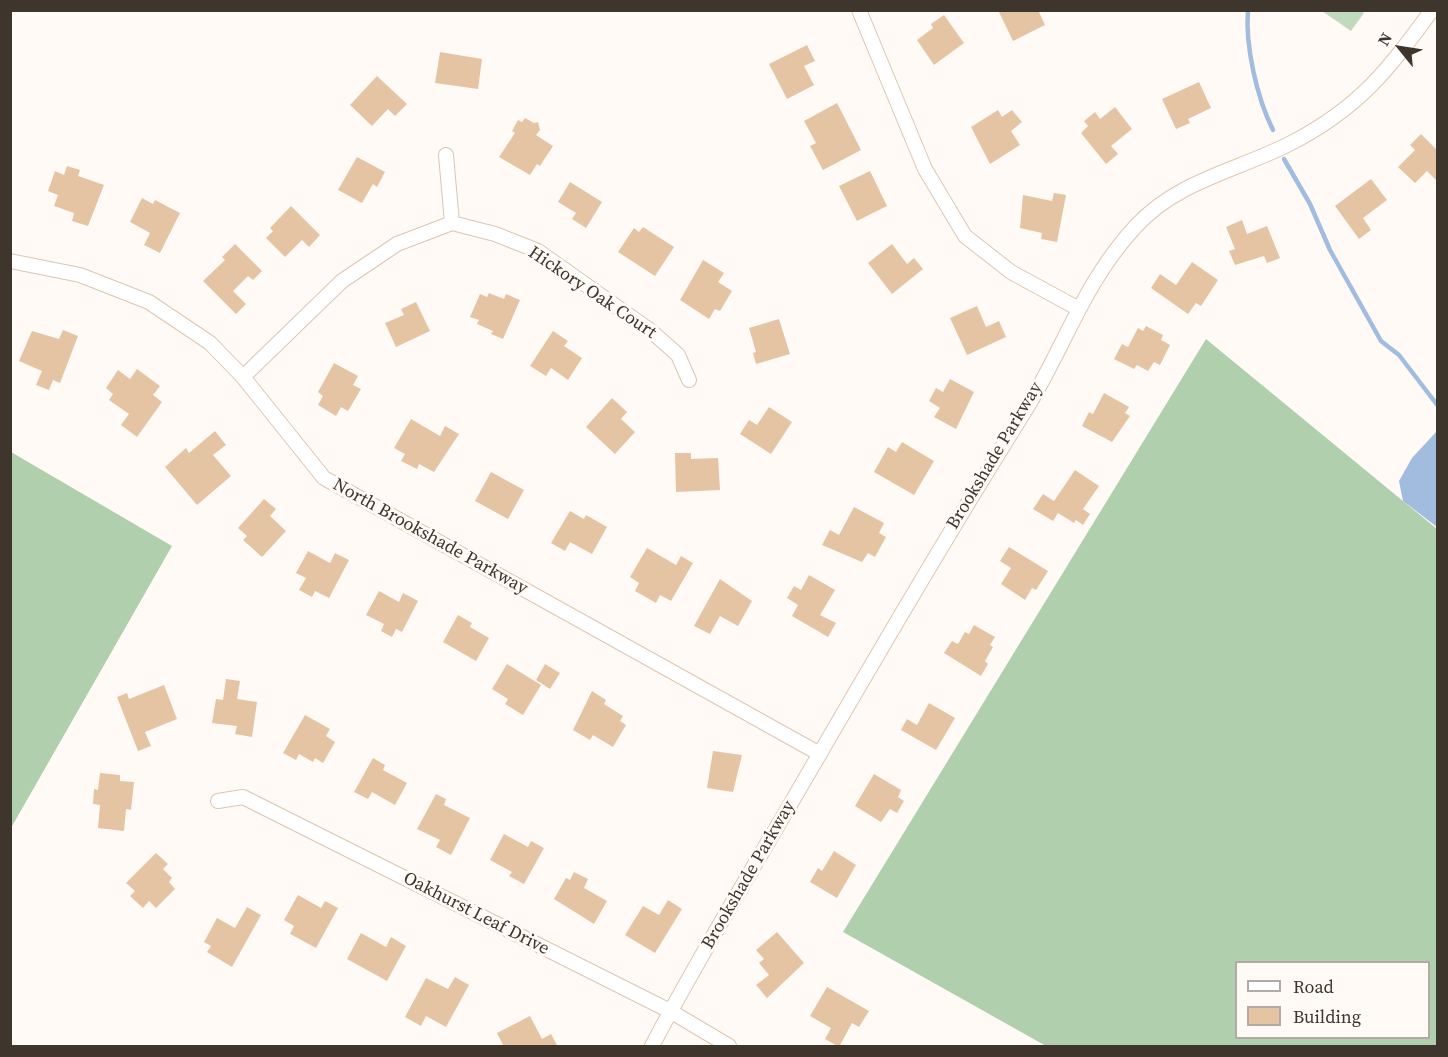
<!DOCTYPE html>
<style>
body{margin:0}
#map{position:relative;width:1448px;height:1057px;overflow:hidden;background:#fffaf6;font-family:"Source Serif 4",serif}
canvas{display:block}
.frame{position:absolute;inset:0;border:12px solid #3e352c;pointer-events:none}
.legend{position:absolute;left:1235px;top:961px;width:195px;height:78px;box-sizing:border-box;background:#fffaf6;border:2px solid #b2aba5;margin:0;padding:8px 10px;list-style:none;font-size:18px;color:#3e352c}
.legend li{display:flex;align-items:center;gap:12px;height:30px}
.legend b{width:30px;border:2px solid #b2aba5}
.north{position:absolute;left:1370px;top:18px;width:60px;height:60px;-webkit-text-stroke:4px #fffaf6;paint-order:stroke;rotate:300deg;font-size:16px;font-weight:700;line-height:24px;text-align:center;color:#3e352c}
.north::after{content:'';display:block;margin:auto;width:21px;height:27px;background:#3e352c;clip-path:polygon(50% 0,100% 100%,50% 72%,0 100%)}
</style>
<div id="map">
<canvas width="1448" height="1057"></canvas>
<div class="frame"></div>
<ul class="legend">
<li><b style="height:8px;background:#fff"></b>Road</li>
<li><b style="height:16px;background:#e5c4a3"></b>Building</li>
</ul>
<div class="north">N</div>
</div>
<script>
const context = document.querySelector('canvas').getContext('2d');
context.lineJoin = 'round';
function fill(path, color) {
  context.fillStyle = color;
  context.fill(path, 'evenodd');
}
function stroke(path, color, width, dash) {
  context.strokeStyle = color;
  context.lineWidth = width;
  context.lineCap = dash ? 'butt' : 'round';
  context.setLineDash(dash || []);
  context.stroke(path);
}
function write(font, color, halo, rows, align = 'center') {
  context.font = font + ' "Source Serif 4",serif';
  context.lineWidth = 6;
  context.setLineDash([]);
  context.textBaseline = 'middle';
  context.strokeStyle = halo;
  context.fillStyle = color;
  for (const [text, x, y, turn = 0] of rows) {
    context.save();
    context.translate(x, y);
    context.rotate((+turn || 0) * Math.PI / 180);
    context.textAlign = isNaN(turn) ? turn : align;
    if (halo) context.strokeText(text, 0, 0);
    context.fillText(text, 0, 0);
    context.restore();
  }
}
const green = new Path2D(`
 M 1322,11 L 1361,11 L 1364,13 L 1351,31 Z`);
const forest = new Path2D(`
 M 1206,339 L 1437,529 L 1437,1046 L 1046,1046 L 843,932 ZM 1236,962 L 1428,962 L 1428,1038 L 1236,1038 Z
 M 11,452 L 172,546 L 11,828 Z`);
const water = new Path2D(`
 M 1437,431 L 1437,527 L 1403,501 L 1399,481 L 1412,458 Z`);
const stream = new Path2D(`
 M 1248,10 C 1245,46 1257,98 1273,130
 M 1284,159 L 1310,204 L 1330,250 L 1381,341 L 1399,355 L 1438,406`);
const building = new Path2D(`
 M 998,10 L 1038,10 L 1045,25 L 1013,41 Z
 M 944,15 L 964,43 L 934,65 L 917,40 L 933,28 L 931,24 Z
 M 807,45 L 815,61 L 804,66 L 814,85 L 787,99 L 769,64 Z
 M 440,52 L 482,59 L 478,89 L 435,83 Z
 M 377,76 L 407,104 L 395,116 L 388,109 L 372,126 L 350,105 Z
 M 1199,82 L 1211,108 L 1188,119 L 1190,123 L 1176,129 L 1162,99 Z
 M 837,103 L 861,150 L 823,170 L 810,146 L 816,143 L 804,121 Z
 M 1115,107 L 1132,129 L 1111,146 L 1118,154 L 1106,164 L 1081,133 L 1088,126 L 1084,121 L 1095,112 L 1100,119 Z
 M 998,110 L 1002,117 L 1012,110 L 1022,122 L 1011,131 L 1020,145 L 990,164 L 971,127 Z
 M 525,118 L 534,123 L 538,122 L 540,130 L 536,135 L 553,146 L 540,166 L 537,164 L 530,175 L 499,157 L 515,133 L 512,131 L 518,120 L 522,122 Z
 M 1421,134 L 1437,150 L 1437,181 L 1427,171 L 1415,183 L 1398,167 L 1415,150 L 1410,145 Z
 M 357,157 L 385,172 L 377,187 L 373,184 L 362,203 L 338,190 Z
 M 67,166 L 80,170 L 78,176 L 104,185 L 88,226 L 72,221 L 74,213 L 54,206 L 58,195 L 48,191 L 55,171 L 64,175 Z
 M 870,171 L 887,206 L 857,221 L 839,186 Z
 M 1371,179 L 1387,200 L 1363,218 L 1371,230 L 1359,239 L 1335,206 Z
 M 570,182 L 602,202 L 586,228 L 572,219 L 576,213 L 558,202 Z
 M 1054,193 L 1066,195 L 1057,242 L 1041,239 L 1042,233 L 1020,228 L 1023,195 L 1052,201 Z
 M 142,198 L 153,204 L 155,200 L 180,213 L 160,253 L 144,245 L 150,233 L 130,222 Z
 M 291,206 L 320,235 L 309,247 L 302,240 L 285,257 L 266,238 L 273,231 L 270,228 Z
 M 1242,220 L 1247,234 L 1267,226 L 1280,258 L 1267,263 L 1264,256 L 1235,265 L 1229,251 L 1235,249 L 1226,227 Z
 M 643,227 L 674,247 L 655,276 L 618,252 L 634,228 L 639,232 Z
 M 235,244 L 262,271 L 253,280 L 248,276 L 233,291 L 246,304 L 236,314 L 203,281 L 225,260 L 222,257 Z
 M 892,244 L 907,264 L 914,258 L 923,269 L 892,294 L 868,263 Z
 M 703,260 L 724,273 L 718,282 L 732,291 L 720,311 L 715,309 L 709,319 L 680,300 Z
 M 1192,262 L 1218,280 L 1201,306 L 1196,303 L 1188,314 L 1151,288 L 1160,274 L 1176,285 Z
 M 489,293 L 504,299 L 506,294 L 520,300 L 503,339 L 491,334 L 493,331 L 477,324 L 479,320 L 470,317 L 480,294 L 487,297 Z
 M 416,302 L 430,331 L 396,347 L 385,323 L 404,315 L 401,309 Z
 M 977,306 L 986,327 L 999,321 L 1006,337 L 967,355 L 950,318 Z
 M 779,319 L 790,354 L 756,364 L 753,353 L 756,352 L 749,328 Z
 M 1146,326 L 1163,335 L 1161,340 L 1170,345 L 1160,365 L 1154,362 L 1148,371 L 1137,365 L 1134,369 L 1114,359 L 1122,344 L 1128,347 L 1138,328 L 1143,331 Z
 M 63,330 L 78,336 L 60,383 L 53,380 L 49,390 L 36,385 L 42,371 L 19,361 L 32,331 L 59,339 Z
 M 553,331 L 568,341 L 564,346 L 582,358 L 568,380 L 551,368 L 546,376 L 530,366 Z
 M 334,363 L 358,376 L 353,385 L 361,389 L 348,411 L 341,407 L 336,416 L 318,405 L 323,396 L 318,392 Z
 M 137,369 L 160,386 L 153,395 L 162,402 L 137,437 L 121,425 L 129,414 L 109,400 L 113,394 L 106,388 L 118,370 L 130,379 Z
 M 950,379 L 974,392 L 956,429 L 934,417 L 940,408 L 929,401 L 936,388 L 943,392 Z
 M 1104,393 L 1129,407 L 1125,413 L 1130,416 L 1112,442 L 1082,426 L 1089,412 L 1093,414 Z
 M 612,398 L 627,412 L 621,419 L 635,432 L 615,454 L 586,427 Z
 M 769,407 L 792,422 L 771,454 L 740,434 L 749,420 L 757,425 Z
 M 411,419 L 440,436 L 445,426 L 459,434 L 434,472 L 419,464 L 417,469 L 401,461 L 405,454 L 394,448 Z
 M 215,431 L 226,445 L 213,455 L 231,476 L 197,505 L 165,467 L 186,448 L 189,453 Z
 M 902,442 L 934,461 L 914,495 L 874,472 L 888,447 L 896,452 Z
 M 675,453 L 691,453 L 691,459 L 718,458 L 720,490 L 676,492 Z
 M 1075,470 L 1099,486 L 1083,509 L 1090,514 L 1083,525 L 1076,520 L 1074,523 L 1058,513 L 1053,521 L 1033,509 L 1043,494 L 1054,501 Z
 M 491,472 L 524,490 L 508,519 L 475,501 Z
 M 264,499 L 276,509 L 270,516 L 286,531 L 262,557 L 243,540 L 247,536 L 238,528 Z
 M 854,507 L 884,523 L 879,533 L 886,537 L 875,557 L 868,553 L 862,562 L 822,545 L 830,530 L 839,535 Z
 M 570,511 L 584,519 L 586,515 L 607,527 L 592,554 L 570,542 L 565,551 L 551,543 Z
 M 1009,547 L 1048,571 L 1036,590 L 1032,588 L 1025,600 L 1001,584 L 1011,568 L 1000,561 Z
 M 647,548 L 676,565 L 681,556 L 693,563 L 671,601 L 660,595 L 656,603 L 635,591 L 639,583 L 630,577 Z
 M 308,551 L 330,563 L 335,553 L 349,560 L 329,598 L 315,591 L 312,597 L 299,590 L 306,578 L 296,573 Z
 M 809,575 L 835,590 L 820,615 L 836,623 L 828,637 L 792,616 L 798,605 L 787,598 L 794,586 L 801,590 Z
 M 720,579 L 752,601 L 738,626 L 720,616 L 710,634 L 694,626 Z
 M 379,591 L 399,602 L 403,593 L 418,601 L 402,632 L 396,629 L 392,637 L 381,631 L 384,624 L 366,615 Z
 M 458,615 L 472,623 L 470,627 L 489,638 L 476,661 L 443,642 Z
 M 974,625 L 995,637 L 990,645 L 993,647 L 985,661 L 988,664 L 981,676 L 944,653 L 952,641 L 958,644 L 965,632 L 969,634 Z
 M 507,664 L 541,685 L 523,715 L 505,704 L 508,699 L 492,689 Z
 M 545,664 L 560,673 L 550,689 L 536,680 Z
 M 226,679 L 240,681 L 237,699 L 257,702 L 252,737 L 235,734 L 237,726 L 212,723 L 216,699 L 223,700 Z
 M 164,685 L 177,719 L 145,732 L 151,746 L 138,751 L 117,697 L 127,693 L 129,699 Z
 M 592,691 L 606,700 L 604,704 L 623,716 L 620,721 L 626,725 L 613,747 L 593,735 L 590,740 L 573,730 Z
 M 929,703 L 955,718 L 936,750 L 901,730 L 907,719 L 917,725 Z
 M 305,715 L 330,729 L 326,736 L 335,742 L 323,763 L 315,758 L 313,762 L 299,754 L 296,760 L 283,753 Z
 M 713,751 L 742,755 L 733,792 L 707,788 Z
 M 373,758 L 385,765 L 383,770 L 407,783 L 395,805 L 372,792 L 368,799 L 354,792 Z
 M 100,773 L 120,775 L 120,781 L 134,782 L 131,810 L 126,809 L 124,831 L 98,828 L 100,805 L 93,804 L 94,789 L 98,790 Z
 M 874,774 L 901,790 L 898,797 L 904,801 L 897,813 L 890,809 L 881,822 L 855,806 Z
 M 436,794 L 446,799 L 444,805 L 470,818 L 451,855 L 436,847 L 440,840 L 417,829 Z
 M 504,834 L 528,847 L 531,841 L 544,848 L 524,884 L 509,876 L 512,872 L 490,860 Z
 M 834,851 L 856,865 L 837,898 L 810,882 L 818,868 L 822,871 Z
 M 156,853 L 168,864 L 163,869 L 172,878 L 169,882 L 175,889 L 156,908 L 149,901 L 143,908 L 130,896 L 135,891 L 126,883 Z
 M 574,872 L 588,879 L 584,888 L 607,901 L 594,924 L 554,899 L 566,878 L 570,880 Z
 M 298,895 L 321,908 L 325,901 L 338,908 L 316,948 L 290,934 L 294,926 L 284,920 Z
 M 668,900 L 682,909 L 655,953 L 625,935 L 643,906 L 659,915 Z
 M 247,907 L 261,915 L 232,967 L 207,952 L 211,946 L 204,942 L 217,918 L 235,928 Z
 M 777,932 L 804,963 L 767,998 L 756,985 L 769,975 L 759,963 L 764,959 L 756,950 Z
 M 361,933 L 386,947 L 391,937 L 406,946 L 387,981 L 347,959 Z
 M 455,977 L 469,985 L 446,1027 L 426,1016 L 421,1026 L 405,1017 L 426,978 L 448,989 Z
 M 827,987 L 869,1011 L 859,1027 L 852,1023 L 839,1047 L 825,1039 L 831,1028 L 810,1016 Z
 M 530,1016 L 542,1039 L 551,1034 L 558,1047 L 504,1047 L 497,1033 Z`);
const minor = new Path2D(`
 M 859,10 L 925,169 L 965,236 L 1011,272 L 1077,308
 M 446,155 L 452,223
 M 10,261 L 80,275 L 149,302 L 210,343 L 243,377 L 324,478 L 820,754
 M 243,377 L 342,281 L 397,244 L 452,223 L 495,234 L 538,251 L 651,331 L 678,355 L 689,380
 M 218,801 L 243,797 L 670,1011 L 729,1046
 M 652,1046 C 696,962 746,880 794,798 C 869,669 944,540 1023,414 C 1064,350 1082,284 1136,226 C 1178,180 1240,170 1293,142 C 1360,107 1388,70 1432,10`);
const streetNames = [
 ["Hickory Oak Court",592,293,34],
 ["Brookshade Parkway",995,456,-59],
 ["North Brookshade Parkway",430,537,29],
 ["Brookshade Parkway",749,875,-60],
 ["Oakhurst Leaf Drive",476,914,27]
];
fill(green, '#c1dabe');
fill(forest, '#b0cfac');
fill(water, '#a2bce0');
stroke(stream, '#a2bce0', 4.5);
fill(building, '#e5c4a3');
stroke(minor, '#dcc6b0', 16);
stroke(minor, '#fff', 14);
write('18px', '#3e352c', '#fffaf6', streetNames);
</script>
